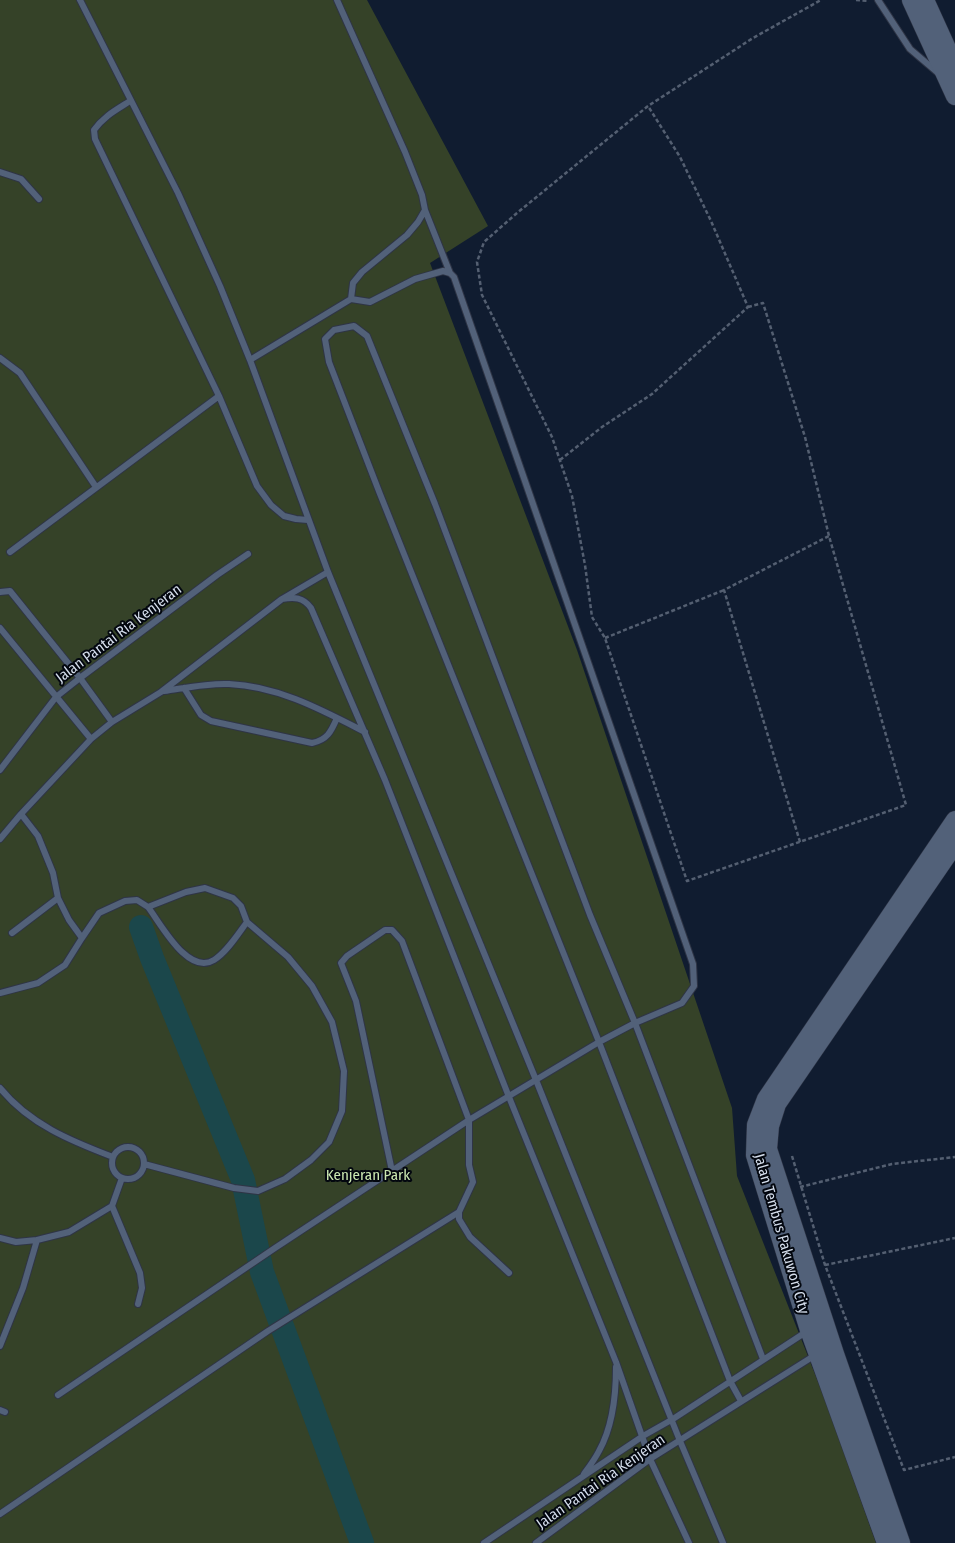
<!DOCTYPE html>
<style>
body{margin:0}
canvas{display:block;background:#101c30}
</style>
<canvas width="955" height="1543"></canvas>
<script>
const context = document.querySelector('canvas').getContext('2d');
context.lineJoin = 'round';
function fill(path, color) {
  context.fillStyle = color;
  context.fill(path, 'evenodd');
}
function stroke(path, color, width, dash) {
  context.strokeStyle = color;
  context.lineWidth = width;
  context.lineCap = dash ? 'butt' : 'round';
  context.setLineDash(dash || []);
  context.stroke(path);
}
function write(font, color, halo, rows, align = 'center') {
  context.font = font + ' "Fira Sans Condensed",sans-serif';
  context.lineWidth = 4;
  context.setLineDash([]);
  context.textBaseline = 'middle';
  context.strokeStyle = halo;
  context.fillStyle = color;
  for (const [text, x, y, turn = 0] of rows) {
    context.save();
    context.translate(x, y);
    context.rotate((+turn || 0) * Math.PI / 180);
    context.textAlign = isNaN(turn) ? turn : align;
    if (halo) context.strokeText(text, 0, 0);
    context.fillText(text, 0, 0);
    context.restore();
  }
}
const green = new Path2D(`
 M 0,0 L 367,0 L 488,226 L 430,263 L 577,650 L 732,1108 L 737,1176 L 824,1397 L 876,1543 L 0,1543 Z`);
const river = new Path2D(`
 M 141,927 L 152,958 L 243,1180 L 262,1272 L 362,1543`);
const path = new Path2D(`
 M 856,0 L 869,1
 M 748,307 L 763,303 L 805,437 L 829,536
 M 560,460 L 602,427 L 652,394 L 748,307 L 711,221 L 680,157 L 648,106
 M 605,638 L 724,590
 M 800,842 L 724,590 L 829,536 L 906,805 L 687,881 L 605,638 L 592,617 L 585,565 L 572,496 L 552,437 L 482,295 L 477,262 L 484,242 L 517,213 L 648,106 L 753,38 L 821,0
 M 792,1156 L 825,1265 L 904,1470 L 955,1457
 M 800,1187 L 892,1164 L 955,1157
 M 825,1265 L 955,1238`);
const lane = new Path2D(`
 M 80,0 L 178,193 L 220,286 L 250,360 L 328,572 L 536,1080 L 680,1441 L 723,1543
 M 337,0 L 405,152 L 422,195 L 425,210 L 418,222 L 407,235 L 362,272 L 353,283 L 351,299
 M 878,0 L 910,49 L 937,72
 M 130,101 C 116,110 104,116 94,130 L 95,139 L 219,396 L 257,486 L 271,505 L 284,516 L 296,519 L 308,520
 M 0,172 L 21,179 L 39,199
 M 425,210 L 450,273
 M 0,358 L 20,373 L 96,487
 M 10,552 L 219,396
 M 0,592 L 10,591 L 80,678 L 112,722
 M 282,599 C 294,597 303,597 311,608 L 385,780 L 509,1097 L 616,1362 L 650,1459 L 689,1543
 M 0,628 L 91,739
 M 184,688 L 201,715 L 211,721 L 312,743 C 327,740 331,732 337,718
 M 164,691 C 185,688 208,683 229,684 C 278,686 322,710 365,732
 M 0,770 L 56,697 L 80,678 L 217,575 L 248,554
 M 0,839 L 21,814 L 91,739 L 112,722 L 161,692 L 282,599 L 328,572
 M 148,907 C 161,924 188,976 214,960 C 227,952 238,934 247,922
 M 12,933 L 58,898
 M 82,938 L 99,913 L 125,901 L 137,900 L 148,907 L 186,892 L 205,888 L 233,898 L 241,906 L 247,922 L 288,957 L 312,986 L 332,1022 L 344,1071 L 342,1111 L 329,1142 L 311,1160 L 285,1179 L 258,1191 L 234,1188 L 144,1164
 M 0,993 L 38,983 L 65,965 L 82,938 L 69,920 L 58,898 L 53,873 L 38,836 L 21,814
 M 0,1088 C 29,1124 71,1141 113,1157
 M112 1163a16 16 0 1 1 32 0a16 16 0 1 1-32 0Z
 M 392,1171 L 356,1001 L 341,963 L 347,956 L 385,930 L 392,930 L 402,941 L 469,1120 L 469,1165 L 473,1182 L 459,1212 L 459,1219 L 470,1237 L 509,1273
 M 112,1206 L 140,1273 L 142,1288 L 138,1304
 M 0,1238 L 16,1242 L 37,1240
 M 0,1346 L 23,1288 L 37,1240 L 69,1232 L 112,1206 L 122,1178
 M 58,1395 L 275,1248 L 469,1120 L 599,1042 L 635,1023 L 682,1003 L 694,986 L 693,964 L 454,277 L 450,273 L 443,271 L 415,279 L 370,302 L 351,299 L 250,360
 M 741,1401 L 730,1381 L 599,1042 L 380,494 L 329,362 L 325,339 L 334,330 L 354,326 L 367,336 L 435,504 L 590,915 L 635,1023 L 763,1359
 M 0,1410 L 5,1412
 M 584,1474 C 589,1467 595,1459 599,1451 C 613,1426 616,1395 616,1367
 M 0,1514 L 268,1331 L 459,1212
 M 484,1543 L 643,1436 L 673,1419 L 809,1330
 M 536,1543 L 650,1459 L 817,1354`);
const secondary = new Path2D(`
 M 911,0 L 955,96
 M 925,0 L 955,66
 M 886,1543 L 809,1330 L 755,1155 L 756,1125 L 766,1099 L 955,820
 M 901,1543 L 835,1354 L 768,1149 L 770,1126 L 777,1104 L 955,844`);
const streetNames = [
 ["Jalan Pantai Ria Kenjeran",119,634,-37],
 ["Jalan Tembus Pakuwon City",781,1234,74],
 ["Jalan Pantai Ria Kenjeran",601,1482,-35]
];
const parkNames = [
 ["Kenjeran Park",368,1176]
];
fill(green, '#354228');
stroke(river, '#1b474b', 24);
stroke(lane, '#2f3546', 8);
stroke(secondary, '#2f3546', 19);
stroke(path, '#545f71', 2.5, [4, 2.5]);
stroke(lane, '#526179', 6);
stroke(secondary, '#526179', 18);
write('15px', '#d4ddeb', '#03070f', streetNames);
write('15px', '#cbe8b1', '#03070f', parkNames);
</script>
